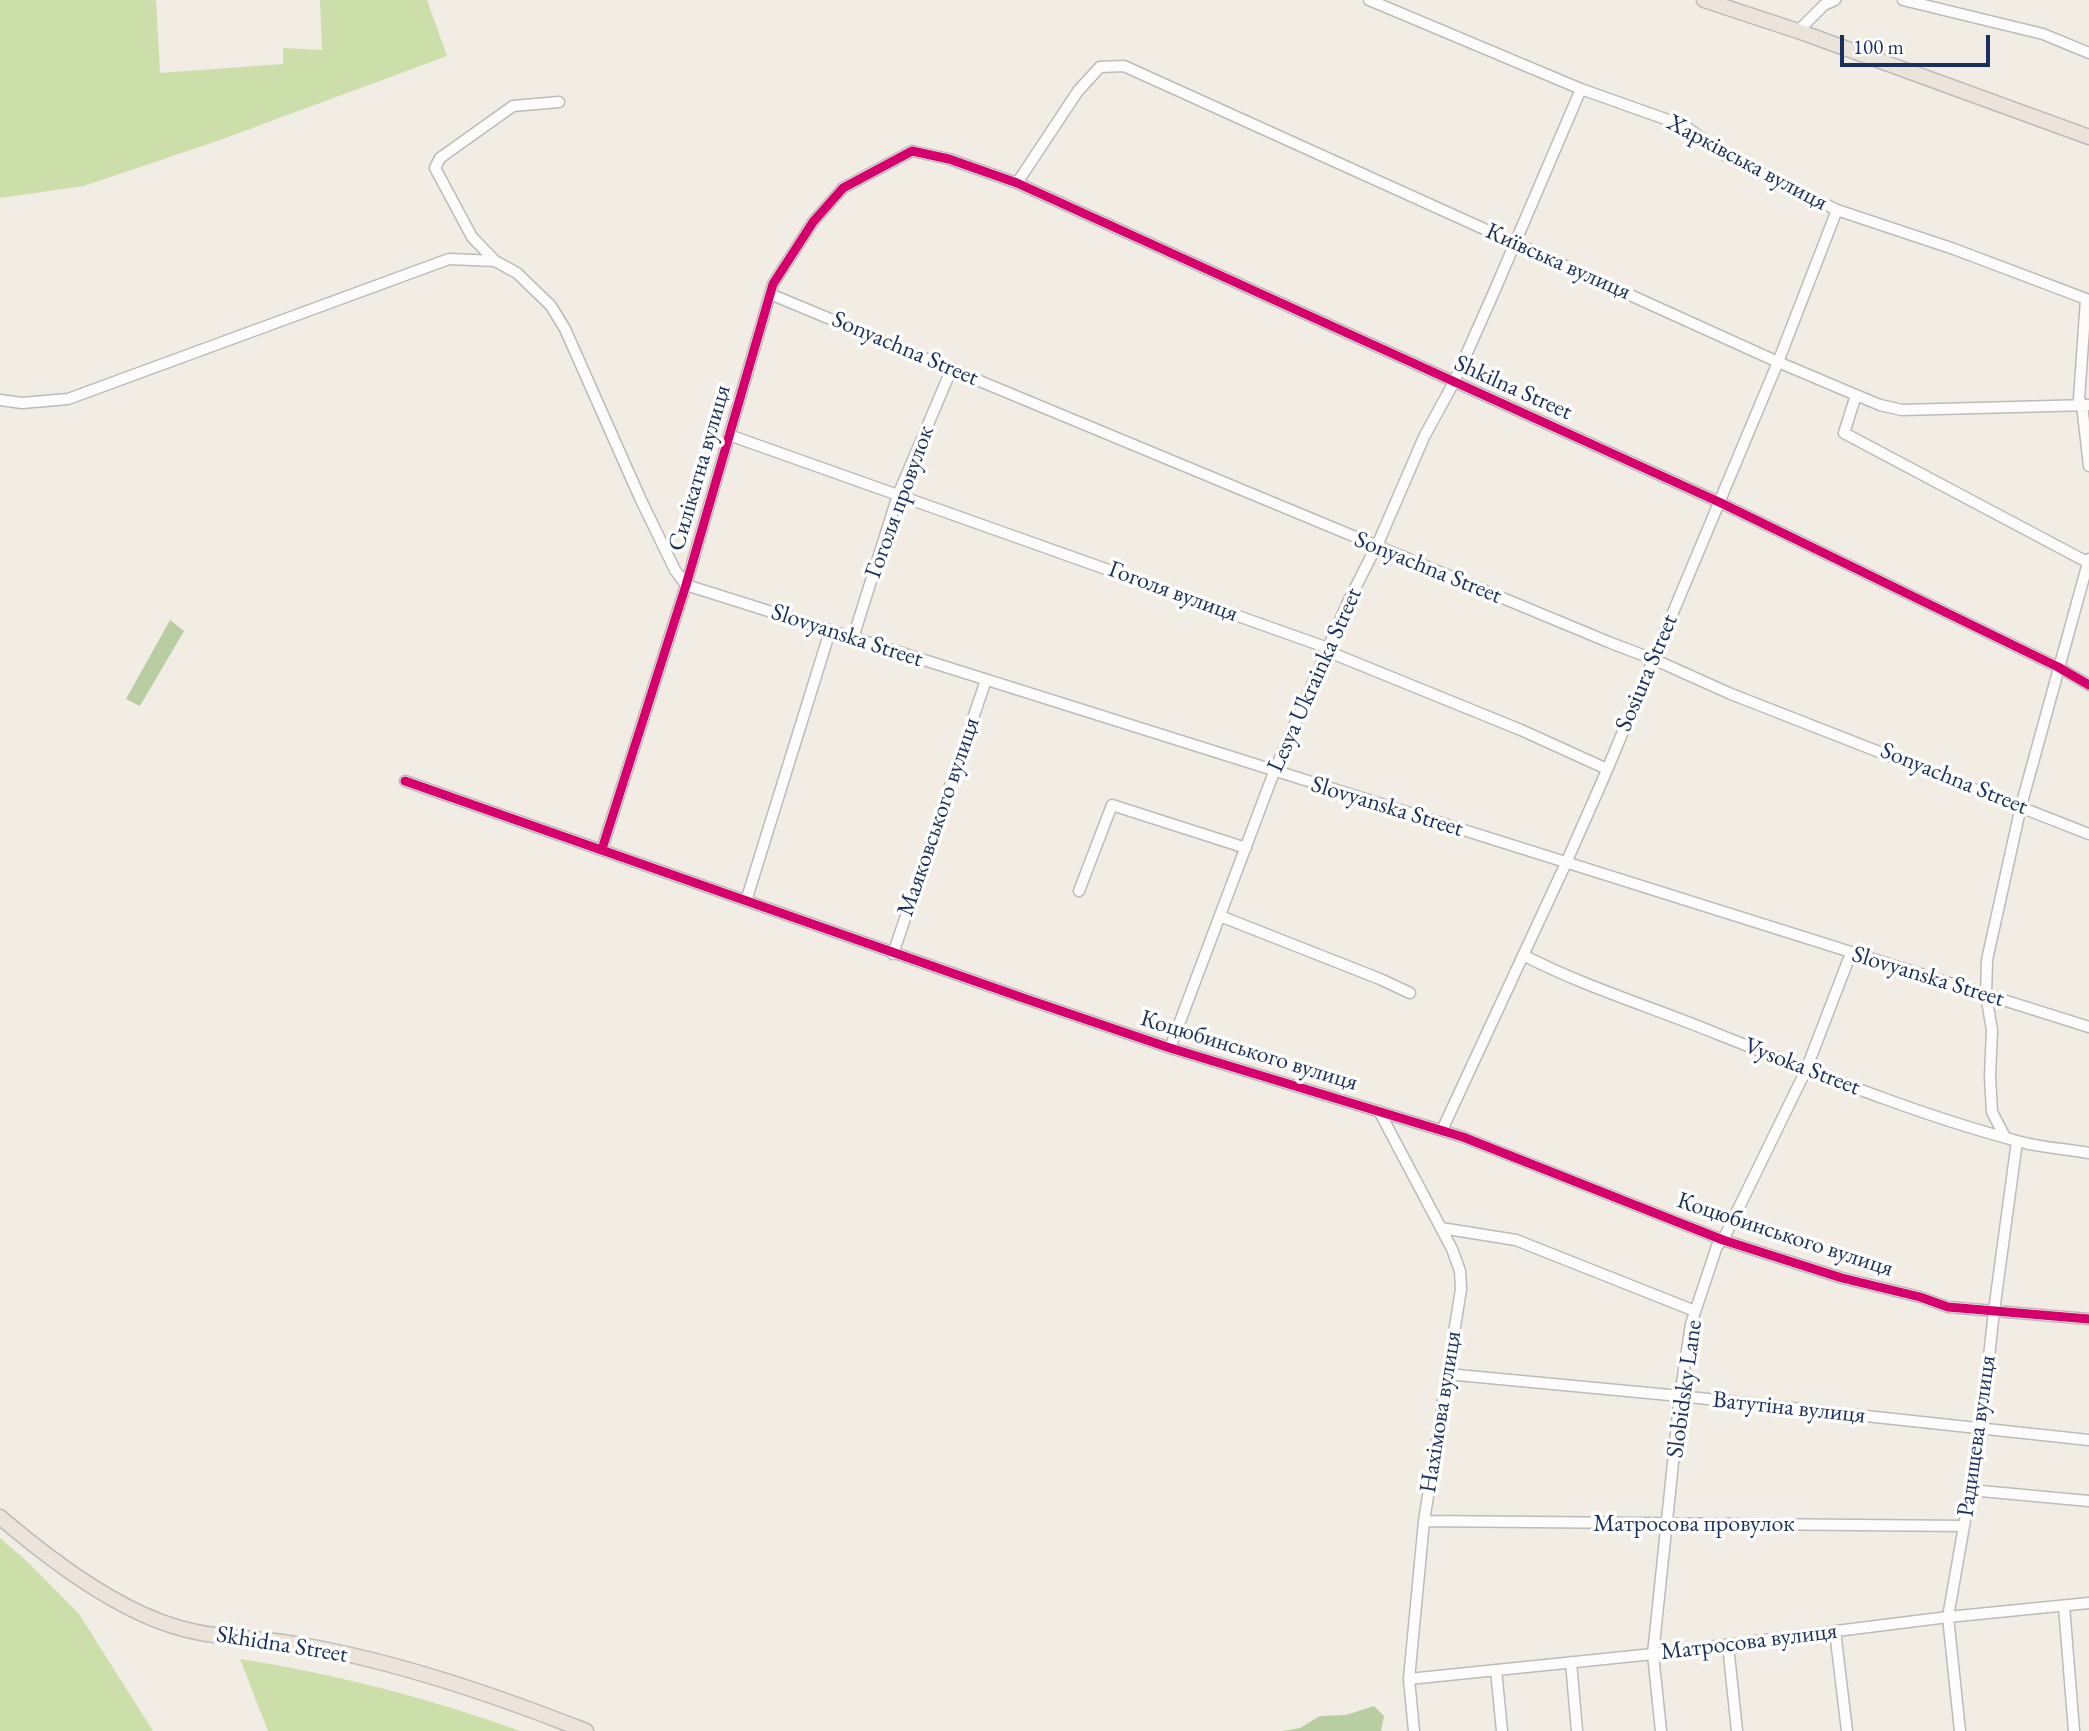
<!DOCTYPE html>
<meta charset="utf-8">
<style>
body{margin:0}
#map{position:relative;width:2089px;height:1731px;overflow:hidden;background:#f1ede4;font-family:"EB Garamond",serif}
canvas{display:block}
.scale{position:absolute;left:1840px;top:35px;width:150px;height:32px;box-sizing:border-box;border:4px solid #1b2f5e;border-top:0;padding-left:9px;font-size:21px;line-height:24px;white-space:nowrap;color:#1b2f5e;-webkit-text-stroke:5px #fff;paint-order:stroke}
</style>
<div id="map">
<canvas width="2089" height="1731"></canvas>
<div class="scale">100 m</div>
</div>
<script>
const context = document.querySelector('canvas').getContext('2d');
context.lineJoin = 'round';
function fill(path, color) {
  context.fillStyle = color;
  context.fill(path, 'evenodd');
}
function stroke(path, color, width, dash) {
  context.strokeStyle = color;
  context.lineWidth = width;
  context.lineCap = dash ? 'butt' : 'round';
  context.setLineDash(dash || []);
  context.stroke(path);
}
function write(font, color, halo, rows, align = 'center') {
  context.font = font + ' "EB Garamond",serif';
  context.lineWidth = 7;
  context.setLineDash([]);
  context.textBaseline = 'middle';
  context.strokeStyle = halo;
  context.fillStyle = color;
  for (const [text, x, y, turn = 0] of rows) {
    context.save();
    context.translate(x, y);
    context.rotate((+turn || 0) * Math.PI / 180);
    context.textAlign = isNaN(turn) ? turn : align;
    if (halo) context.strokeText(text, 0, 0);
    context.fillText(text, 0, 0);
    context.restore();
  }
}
const green = new Path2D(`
 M 0,0 L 156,0 L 160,73 L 283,64 L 283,48 L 322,50 L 320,0 L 427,0 L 447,56 L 220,140 L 84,186 L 0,198 Z
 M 0,1538 L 30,1564 L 79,1614 L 153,1731 L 0,1731 Z
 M 240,1659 C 336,1674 429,1698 520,1731 L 268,1731 Z`);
const forest = new Path2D(`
 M 170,620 L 184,631 L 140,706 L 126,699 Z
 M 1374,1706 L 1384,1716 L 1381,1731 L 1282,1731 L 1300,1728 L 1320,1716 L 1346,1715 Z`);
const minor = new Path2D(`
 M 1369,0 L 1581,89 L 1685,126 L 1724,155 L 1837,210 L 1954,249 L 2089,300
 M 1903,0 L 2043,34 L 2089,53
 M 1798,31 L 1824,5 L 1835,0
 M 559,102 L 513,106 L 440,158 L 435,168 L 472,237 L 495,261 L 517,273 L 551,306 L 565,329 L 640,498 L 675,570 L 686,585
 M 1017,183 L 1078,91 L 1100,67 L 1124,66 L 1778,362 L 1856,395 L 1844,433 L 2089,563
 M 770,294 L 1611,643 L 1653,659 L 1731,694 L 2089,834
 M 2086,299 L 2079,399 L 2082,405 L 2089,466
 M 1856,395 L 1880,405 L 1902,410 L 2089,405
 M 0,400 L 22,403 L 68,399 L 449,259 L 495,261
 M 729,435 L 1328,648 L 1334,654 L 1521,730 L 1607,769
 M 686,585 L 2089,1027
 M 853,638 L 898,495 L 952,368
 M 405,781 L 1026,999 L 1170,1048 L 1463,1137 L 1723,1240 L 1842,1278 L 1920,1297 L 1948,1307 L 2089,1319
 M 602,849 L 686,585 L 773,284 L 813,222 L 843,188 L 912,151 L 949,159 L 1017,183 L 1719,502 L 2058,667 L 2089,685
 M 1079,891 L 1112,805 L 1246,848
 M 746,901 L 830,631
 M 1220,916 L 1380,979 L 1410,993
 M 893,954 L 986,680
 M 1523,955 C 1587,988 1655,1008 1720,1035 C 1819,1074 1918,1115 2021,1142 C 2043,1148 2067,1149 2089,1153
 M 1170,1048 L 1274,772 L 1347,604 L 1379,541 L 1424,437 L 1454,382 L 1494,292 L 1581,89
 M 1379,1111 L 1452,1249 L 1460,1271 L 1461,1289 L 1424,1521 L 1409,1679 L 1414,1731
 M 1442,1130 L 1566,863 L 1604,777 L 1778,362 L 1837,210
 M 2005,1137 L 1992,1112 L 1990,1077 L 1992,1030 L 1986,995 L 1987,960 L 2021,806 L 2089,559
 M 1441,1228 L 1516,1240 L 1695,1311
 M 1447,1374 L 1680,1396 L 2089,1440
 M 1970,1490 L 2089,1501
 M 1424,1521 L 1964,1526
 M 2064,1606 L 2074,1731
 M 1835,1631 L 1847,1731
 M 1728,1645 L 1737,1731
 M 1571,1662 L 1577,1731
 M 1496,1670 L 1502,1731
 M 1409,1679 L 1653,1654 L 1948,1617 L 2089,1603
 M 1661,1731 L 1653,1654 L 1680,1396 L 1691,1324 L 1717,1246 L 1723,1240 L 1806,1070 L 1851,953
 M 1960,1731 L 1948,1617 L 1981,1429 L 1994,1311 L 2017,1141`);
const major = new Path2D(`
 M 1704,0 L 1798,31 L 2089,137
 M 0,1517 C 48,1558 118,1611 180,1628 C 217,1639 257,1637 296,1644 C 395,1661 492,1694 586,1731`);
const cycleway = new Path2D(`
 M 405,781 L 1026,999 L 1170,1048 L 1463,1137 L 1723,1240 L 1842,1278 L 1920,1297 L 1948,1307 L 2089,1319
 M 602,849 L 686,585 L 773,284 L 813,222 L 843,188 L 912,151 L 949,159 L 1017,183 L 1719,502 L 2058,667 L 2089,685`);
const streetNames = [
 ["Харківська вулиця",1747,163,28],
 ["Київська вулиця",1558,262,24],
 ["Sonyachna Street",905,349,23],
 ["Shkilna Street",1513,388,24],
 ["Силікатна вулиця",700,468,-74],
 ["Гоголя провулок",900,502,-70],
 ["Sonyachna Street",1428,568,22],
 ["Гоголя вулиця",1173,592,20],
 ["Slovyanska Street",847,636,18],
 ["Sosiura Street",1647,673,-67],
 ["Lesya Ukrainka Street",1315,680,-66],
 ["Sonyachna Street",1954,779,22],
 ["Slovyanska Street",1387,807,17],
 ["Маяковського вулиця",939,817,-71],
 ["Slovyanska Street",1928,977,17],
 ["Коцюбинського вулиця",1249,1051,17],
 ["Vysoka Street",1802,1067,21],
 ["Коцюбинського вулиця",1785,1235,18],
 ["Slobidsky Lane",1685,1389,-82],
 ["Ватутіна вулиця",1789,1408,6],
 ["Нахімова вулиця",1441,1412,-81],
 ["Радищева вулиця",1977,1436,-82],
 ["Матросова провулок",1694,1524],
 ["Матросова вулиця",1749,1642,-7],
 ["Skhidna Street",282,1645,9]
];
fill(green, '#ccdeaa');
fill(forest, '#b8cda1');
stroke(minor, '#bcbbba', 13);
stroke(major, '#bcbbba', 17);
stroke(minor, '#fdfcfb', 10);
stroke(major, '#ece4da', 14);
stroke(cycleway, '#d6006c', 9);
write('24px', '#1b2f5e', '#fff', streetNames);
</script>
